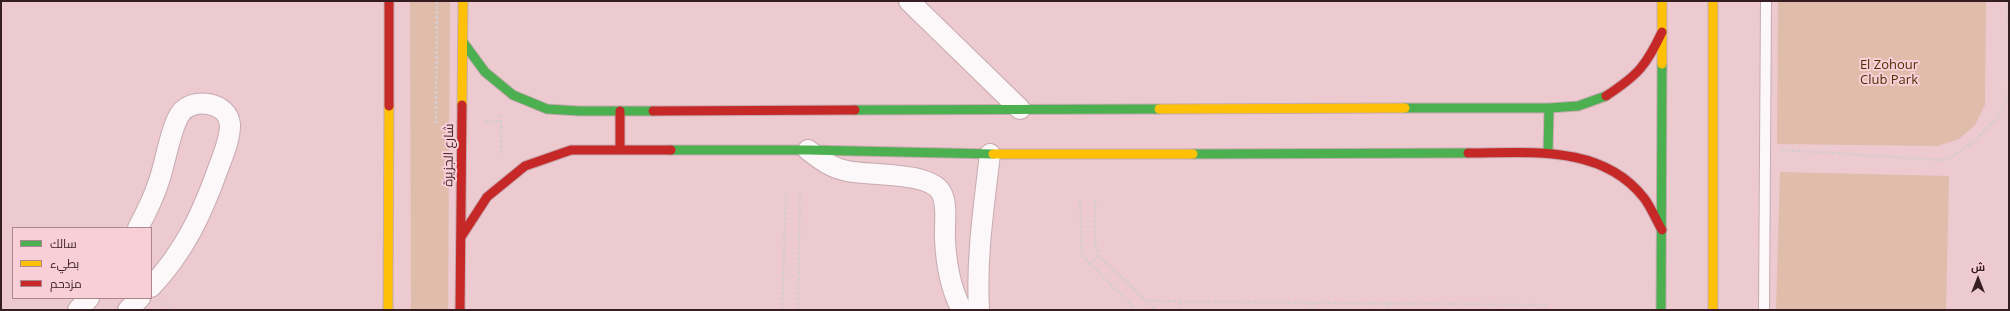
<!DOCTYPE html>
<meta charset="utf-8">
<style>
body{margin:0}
#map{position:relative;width:2010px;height:311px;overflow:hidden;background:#edc9d0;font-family:"Open Sans",Cairo,sans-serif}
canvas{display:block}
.frame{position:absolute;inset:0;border:2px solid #351d22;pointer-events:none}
.legend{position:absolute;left:12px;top:227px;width:140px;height:72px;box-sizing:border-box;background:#f9cfd7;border:1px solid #ab888f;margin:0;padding:5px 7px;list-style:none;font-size:12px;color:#351d22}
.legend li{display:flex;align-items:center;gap:8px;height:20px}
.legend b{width:20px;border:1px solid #ab888f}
.north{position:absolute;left:1958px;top:259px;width:40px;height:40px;-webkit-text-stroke:3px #f9cfd7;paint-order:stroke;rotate:0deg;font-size:11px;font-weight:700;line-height:16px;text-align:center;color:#351d22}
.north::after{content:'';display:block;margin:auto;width:14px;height:18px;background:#351d22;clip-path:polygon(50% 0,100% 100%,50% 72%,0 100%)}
</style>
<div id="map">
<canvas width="2010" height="311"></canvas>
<div class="frame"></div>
<ul class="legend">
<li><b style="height:5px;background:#4caf50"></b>سالك</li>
<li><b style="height:5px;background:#ffc107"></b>بطيء</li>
<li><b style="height:5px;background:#c62828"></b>مزدحم</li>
</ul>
<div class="north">ش</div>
</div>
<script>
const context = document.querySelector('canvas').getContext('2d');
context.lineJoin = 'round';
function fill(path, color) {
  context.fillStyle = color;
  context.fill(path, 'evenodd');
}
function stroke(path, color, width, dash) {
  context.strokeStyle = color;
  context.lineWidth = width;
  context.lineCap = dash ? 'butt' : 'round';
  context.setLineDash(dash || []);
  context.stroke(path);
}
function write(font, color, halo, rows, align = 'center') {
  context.font = font + ' "Open Sans",Cairo,sans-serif';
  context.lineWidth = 4;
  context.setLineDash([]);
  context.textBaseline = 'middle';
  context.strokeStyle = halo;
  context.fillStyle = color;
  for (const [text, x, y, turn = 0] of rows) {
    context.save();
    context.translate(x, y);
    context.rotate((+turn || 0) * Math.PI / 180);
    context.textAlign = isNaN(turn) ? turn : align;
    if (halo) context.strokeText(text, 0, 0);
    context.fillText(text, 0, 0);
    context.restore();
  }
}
const green = new Path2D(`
 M 410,1 L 450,1 L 448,310 L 411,310 Z
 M 1778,1 L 1986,1 L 1985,105 L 1975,125 L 1959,139 L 1937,146 L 1777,144 Z
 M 1780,172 L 1949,176 L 1946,310 L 1776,310 Z`);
const path = new Path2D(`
 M 437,1 L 436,122 L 440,122
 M 2008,1 L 2009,40
 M 501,115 L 501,156
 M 485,122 L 501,121
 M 1782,150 L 1943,160 C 1967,151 2004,119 2009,92
 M 1080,200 L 1082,254 L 1089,263 L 1136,310
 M 1095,200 L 1095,244 L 1099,256 L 1156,310
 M 1089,263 L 1099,256
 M 1148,301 L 1545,305 L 1543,310
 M 1181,302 L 1181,310
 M 163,303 L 174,310
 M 1312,303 L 1312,310
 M 1387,303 L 1387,310
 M 782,310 L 786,193
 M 798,310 L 800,194`);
const lane = new Path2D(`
 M 1764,310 L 1766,1`);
const street = new Path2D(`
 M 909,1 L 1020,109
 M 808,150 C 821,160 831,168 847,171 C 869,176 932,171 942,194 C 948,207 944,225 945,239 C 946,262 951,290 962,310
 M 138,228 C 146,213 154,197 159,181 C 165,164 171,127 180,114 C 192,96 229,102 230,125 C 230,140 223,155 218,169 C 202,214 184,252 151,287
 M 78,310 L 89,298
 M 128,310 L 140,298
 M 979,310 C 976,257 984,206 990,154`);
const fast = new Path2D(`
 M 463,42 L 485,72 L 513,95 L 547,109 L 579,111 L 653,111
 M 1405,108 L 1549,108 L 1578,106 L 1606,96
 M 855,110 L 1159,109
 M 671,150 L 808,150 L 993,154
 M 1548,153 L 1549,108
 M 1193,154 L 1468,153
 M 1661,310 L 1662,64`);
const slow = new Path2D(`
 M 1713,1 L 1713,310
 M 1662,64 L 1662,1
 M 462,105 L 463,1
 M 1159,109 L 1405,108
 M 993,154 L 1193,154
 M 388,310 L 389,106`);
const jam = new Path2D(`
 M 1606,96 C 1638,75 1646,66 1662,32
 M 389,106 L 389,1
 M 620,111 L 620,149
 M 653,111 L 855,110
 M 1468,153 C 1529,153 1602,144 1644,198 C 1651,207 1656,220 1662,230
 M 461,237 L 487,197 L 525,166 L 571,150 L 671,150
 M 460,310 L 462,105`);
const parkNames = [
 ["El Zohour",1889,65],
 ["Club Park",1889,80]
];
const streetNames = [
 ["شارع الجزيرة",449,155,-89]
];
fill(green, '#e0bcab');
stroke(lane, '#c6abb0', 12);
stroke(street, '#c6abb0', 22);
stroke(fast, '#c6abb0', 11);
stroke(slow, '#c6abb0', 11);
stroke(jam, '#c6abb0', 11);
stroke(path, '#d8cccf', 2.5, [3, 2]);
stroke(lane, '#fcf7f8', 10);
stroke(street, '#fcf7f8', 20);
stroke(fast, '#4caf50', 9);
stroke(slow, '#ffc107', 9);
stroke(jam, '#c62828', 9);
write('13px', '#4f2c00', '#f9cfd7', parkNames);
write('13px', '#351d22', '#f9cfd7', streetNames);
</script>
